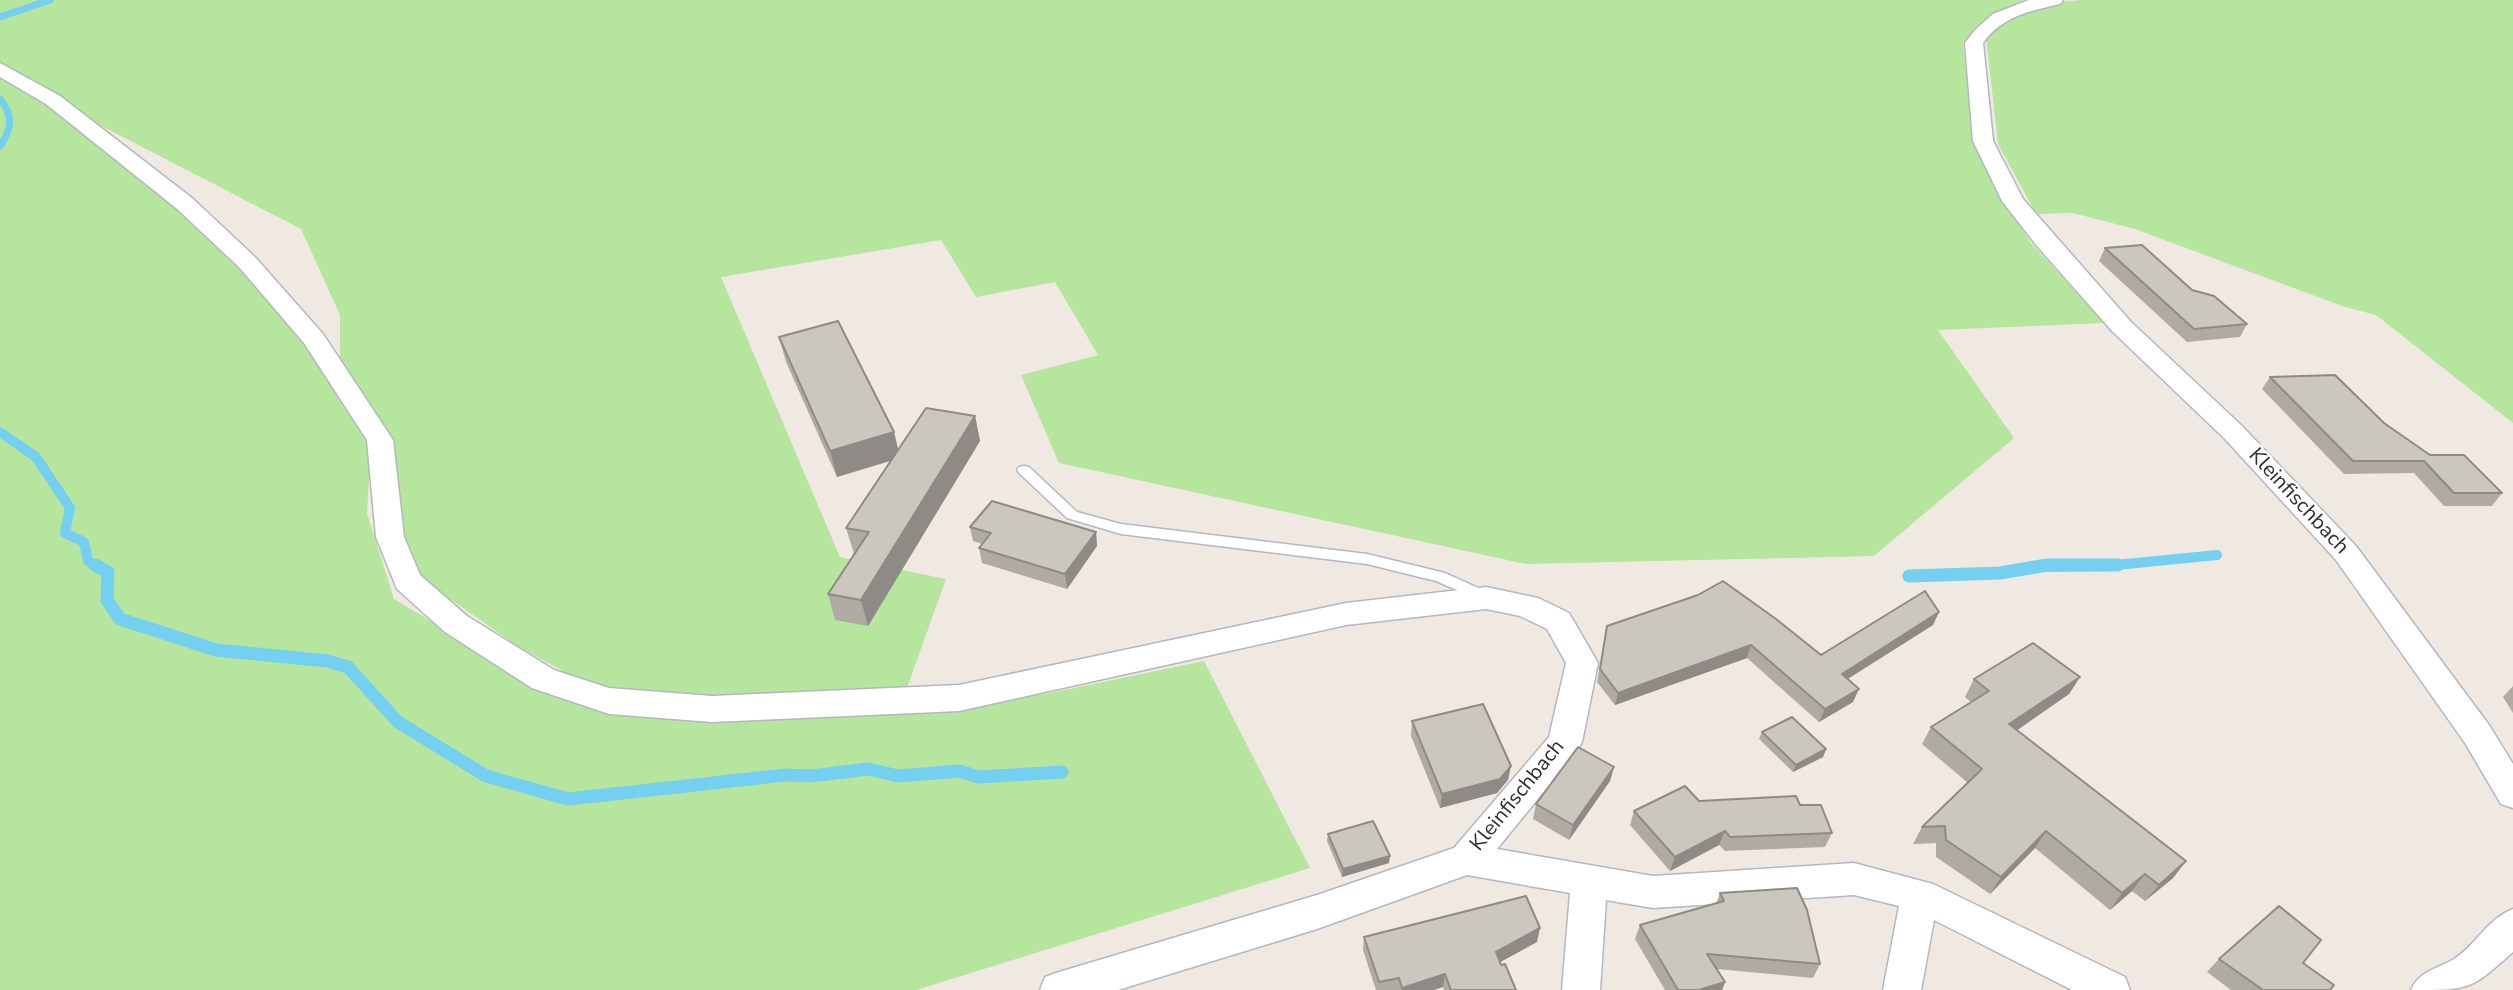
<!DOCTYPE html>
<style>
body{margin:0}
canvas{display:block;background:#efe9e1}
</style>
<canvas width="2513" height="990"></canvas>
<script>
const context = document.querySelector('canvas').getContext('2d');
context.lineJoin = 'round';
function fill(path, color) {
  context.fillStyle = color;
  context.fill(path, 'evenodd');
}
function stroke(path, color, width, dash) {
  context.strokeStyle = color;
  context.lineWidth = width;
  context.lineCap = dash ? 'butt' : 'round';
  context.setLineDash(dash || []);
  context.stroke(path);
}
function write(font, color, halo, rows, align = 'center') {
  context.font = font + ' "Nunito Sans",sans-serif';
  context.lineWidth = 5;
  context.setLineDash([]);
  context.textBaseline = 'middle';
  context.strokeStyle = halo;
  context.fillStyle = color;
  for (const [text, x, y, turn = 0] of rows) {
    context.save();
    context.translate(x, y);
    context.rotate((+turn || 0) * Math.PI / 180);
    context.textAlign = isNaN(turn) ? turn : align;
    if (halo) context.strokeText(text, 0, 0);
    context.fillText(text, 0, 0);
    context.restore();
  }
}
const green = new Path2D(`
 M 0,0 L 2023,0 L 1983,21 L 1963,43 L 1974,141 L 2005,202 L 2031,243 L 2104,323 L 1938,330 L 2014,438 L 1874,556 L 1526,564 L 1059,463 L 1021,375 L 1098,355 L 1055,282 L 976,297 L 941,240 L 721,277 L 840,557 L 946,579 L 907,688 L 752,697 L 659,697 L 587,684 L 519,647 L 411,572 L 386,427 L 340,364 L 340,315 L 301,229 L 92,121 L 134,172 L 240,266 L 307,345 L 371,443 L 367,513 L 394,599 L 521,675 L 599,705 L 899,712 L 1045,694 L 1204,661 L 1310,868 L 916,990 L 0,990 Z
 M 2080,0 L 2513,0 L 2513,423 L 2376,315 L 2342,306 L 2135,229 L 2073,213 L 2036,214 L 1998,144 L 1986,37 L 2032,5 Z`);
const streamFar2 = new Path2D(`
 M 0,17 L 50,0
 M 0,99 C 14,117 12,128 0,146`);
const streamFar1 = new Path2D(`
 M 0,432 L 36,457 L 70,508 L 65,533 L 84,542 L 88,561 L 98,567
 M 2038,567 L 2106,566 L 2217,555`);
const stream = new Path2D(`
 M 95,565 L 108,572 L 107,600 L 120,619 L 216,650 L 328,661 L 348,667 L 398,722 L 486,776 L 568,799 L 785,775 L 811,776 L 868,769 L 898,776 L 959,771 L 979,777 L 1062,772
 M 1909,576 L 2000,573 L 2047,565 L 2118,565`);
const lane = new Path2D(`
 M 1024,466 L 1029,467 L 1077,512 L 1121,524 L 1367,554 L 1445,573 L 1487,592 L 1490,596 L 1487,600 L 1482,601 L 1436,581 L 1367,564 L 1121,534 L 1067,518 L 1019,473 L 1017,470 L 1019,467 Z`);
const street = new Path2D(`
 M 2029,0 L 2063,0 L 2060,4 C 2030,11 2002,16 1983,43 L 1993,141 L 2023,199 L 2131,322 L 2242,426 L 2356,546 L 2489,725 L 2513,764 L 2513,808 L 2501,804 L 2465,743 L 2336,560 L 2224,438 L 2113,332 L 2037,246 L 2002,201 L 1973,141 L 1965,43 L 1975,30 L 1993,14 Z
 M 0,63 L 60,96 L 192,198 L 255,257 L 323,334 L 393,440 L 404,537 L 420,575 L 467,616 L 554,670 L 609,688 L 712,696 L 959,685 L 1346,603 L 1486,587 L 1538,598 L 1569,613 L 1598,663 L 1582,742 L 1577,751 L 1497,849 L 1653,876 L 1854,863 L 1933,884 L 2125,977 L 2130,990 L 2072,990 L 1934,920 L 1921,990 L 1883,990 L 1899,906 L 1854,895 L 1653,908 L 1606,900 L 1600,990 L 1562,990 L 1570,893 L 1467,875 L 1317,929 L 1118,990 L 1040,990 L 1045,977 L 1059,972 L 1317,895 L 1454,848 L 1549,737 L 1566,663 L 1547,629 L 1520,616 L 1486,609 L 1346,625 L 959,711 L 712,722 L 609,714 L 532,688 L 445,632 L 397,589 L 376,537 L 367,440 L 304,343 L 239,267 L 176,208 L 46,104 L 0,77 Z
 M 2513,909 L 2513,952 C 2470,990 2471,990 2411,990 C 2419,971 2437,969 2454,959 C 2476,945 2487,919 2513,909 Z`);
const wall = new Path2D(`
 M 2105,248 L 2192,290 L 2247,324 L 2240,337 L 2187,342 L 2099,261 Z
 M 779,337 L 894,432 L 898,449 L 975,416 L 980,441 L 868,626 L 835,620 L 828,594 L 854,554 L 846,528 L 891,460 L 837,477 L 786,362 Z
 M 2270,377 L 2384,423 L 2430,455 L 2502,493 L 2492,506 L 2444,506 L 2414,473 L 2344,474 L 2262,389 Z
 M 970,527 L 1096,532 L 1097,546 L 1067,589 L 982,563 L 979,548 L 982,544 L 973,541 Z
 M 1939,612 L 1933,625 L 1848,679 L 1853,702 L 1819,722 L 1747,658 L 1615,705 L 1597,682 L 1607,626 L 1821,655 Z
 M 2080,677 L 2069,694 L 2017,730 L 2186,861 L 2173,878 L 2145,901 L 2132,891 L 2110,910 L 2035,848 L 1990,894 L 1936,857 L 1936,843 L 1913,844 L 1922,827 L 1968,783 L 1922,744 L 1931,727 L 1971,702 L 1965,697 L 1974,679 Z
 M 2513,686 L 2513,713 L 2503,697 Z
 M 1412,721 L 1508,780 L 1497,793 L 1440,808 L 1411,736 Z
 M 1762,732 L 1826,749 L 1823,757 L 1793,772 L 1759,739 Z
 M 1614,767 L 1610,781 L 1569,840 L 1533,819 L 1536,804 Z
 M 1699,801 L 1800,805 L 1832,833 L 1825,847 L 1725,851 L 1719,845 L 1670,871 L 1630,825 L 1634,811 Z
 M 1328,834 L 1389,863 L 1342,877 L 1327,841 Z
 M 1720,893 L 1820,964 L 1813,978 L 1717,969 L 1725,982 L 1722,990 L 1665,990 L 1635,939 L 1640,925 L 1716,904 Z
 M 1364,937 L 1537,942 L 1500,962 L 1516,990 L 1444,990 L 1443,987 L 1434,990 L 1376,990 L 1363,950 Z
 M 2219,959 L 2303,963 L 2330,990 L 2231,990 L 2207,972 Z`);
const shadedWall = new Path2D(`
 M 975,416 L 980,441 L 868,626 L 861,600 Z
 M 894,432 L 900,458 L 837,477 L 830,451 Z
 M 1096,532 L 1097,546 L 1067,589 L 1065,574 Z
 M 1939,612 L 1933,625 L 1836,686 L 1842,674 Z
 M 1751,645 L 1747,658 L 1615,705 L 1618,693 Z
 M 2080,677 L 2069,694 L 2000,742 L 2009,724 Z
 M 1859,689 L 1853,702 L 1819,722 L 1825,709 Z
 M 1826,749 L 1823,757 L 1793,772 L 1796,765 Z
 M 1511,766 L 1508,780 L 1497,793 L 1440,808 L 1442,794 Z
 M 1614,767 L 1610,781 L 1569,840 L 1573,825 Z
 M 1725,831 L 1719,845 L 1670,871 L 1675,857 Z
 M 2046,831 L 2035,848 L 1990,894 L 2001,877 Z
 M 1390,856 L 1389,863 L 1342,877 L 1343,869 Z
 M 2186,861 L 2173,878 L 2145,901 L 2159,885 Z
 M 2145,874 L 2132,891 L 2110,910 L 2122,893 Z
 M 1540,928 L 1537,942 L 1493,966 L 1496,952 Z
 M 1445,974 L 1443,987 L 1434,990 L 1402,990 L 1402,988 Z
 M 1725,982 L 1722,990 L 1699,990 Z`);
const building = new Path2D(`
 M 2142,245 L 2192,290 L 2214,296 L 2247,324 L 2194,329 L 2105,248 Z
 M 838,321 L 894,432 L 830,451 L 779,337 Z
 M 2335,375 L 2384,423 L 2430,455 L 2464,455 L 2502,493 L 2454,493 L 2424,461 L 2353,461 L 2270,377 Z
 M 926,408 L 975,416 L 861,600 L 828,594 L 869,532 L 846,528 Z
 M 992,501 L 1096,532 L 1065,574 L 979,548 L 991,533 L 970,527 Z
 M 1723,581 L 1776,619 L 1821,655 L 1925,591 L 1939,612 L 1842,674 L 1859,689 L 1825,709 L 1751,645 L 1618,693 L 1600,669 L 1607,626 L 1698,595 Z
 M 2033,643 L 2080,677 L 2009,724 L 2186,861 L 2159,885 L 2145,874 L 2122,893 L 2046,831 L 2001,877 L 1946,840 L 1945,826 L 1922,827 L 1982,769 L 1931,727 L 1989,691 L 1974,679 Z
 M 1483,704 L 1511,766 L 1500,779 L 1442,794 L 1412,721 Z
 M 1792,717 L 1826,749 L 1796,765 L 1762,732 Z
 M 1578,747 L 1614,767 L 1573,825 L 1536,804 Z
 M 1685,786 L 1699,801 L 1796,796 L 1800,805 L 1821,805 L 1832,833 L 1730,837 L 1725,831 L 1675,857 L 1634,811 Z
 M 1373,821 L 1390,856 L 1343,869 L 1328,834 Z
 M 1797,888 L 1807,910 L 1820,964 L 1707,954 L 1725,982 L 1699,990 L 1678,990 L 1640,925 L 1724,901 L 1720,893 Z
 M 1526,896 L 1540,928 L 1496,952 L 1501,965 L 1505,964 L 1516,990 L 1451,990 L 1445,974 L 1402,988 L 1399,978 L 1379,982 L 1364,937 Z
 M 2279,906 L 2321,940 L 2303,963 L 2334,985 L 2330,990 L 2263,990 L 2219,959 Z`);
const streetNames = [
 ["Kleinfischbach",2298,502,47],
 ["Kleinfischbach",1518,796,-51]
];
fill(green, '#b6e59e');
stroke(streamFar2, '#75cff0', 7);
stroke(streamFar1, '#75cff0', 10);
stroke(stream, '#75cff0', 13);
stroke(lane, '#b4b7c1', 3);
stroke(street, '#b4b7c1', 3);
fill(lane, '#fff');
fill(street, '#fff');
fill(wall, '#afaba4');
fill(shadedWall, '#8e8b86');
fill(building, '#cbc7bf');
stroke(building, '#8e8b86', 2);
write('21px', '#2e2e2e', '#fff', streetNames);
</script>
